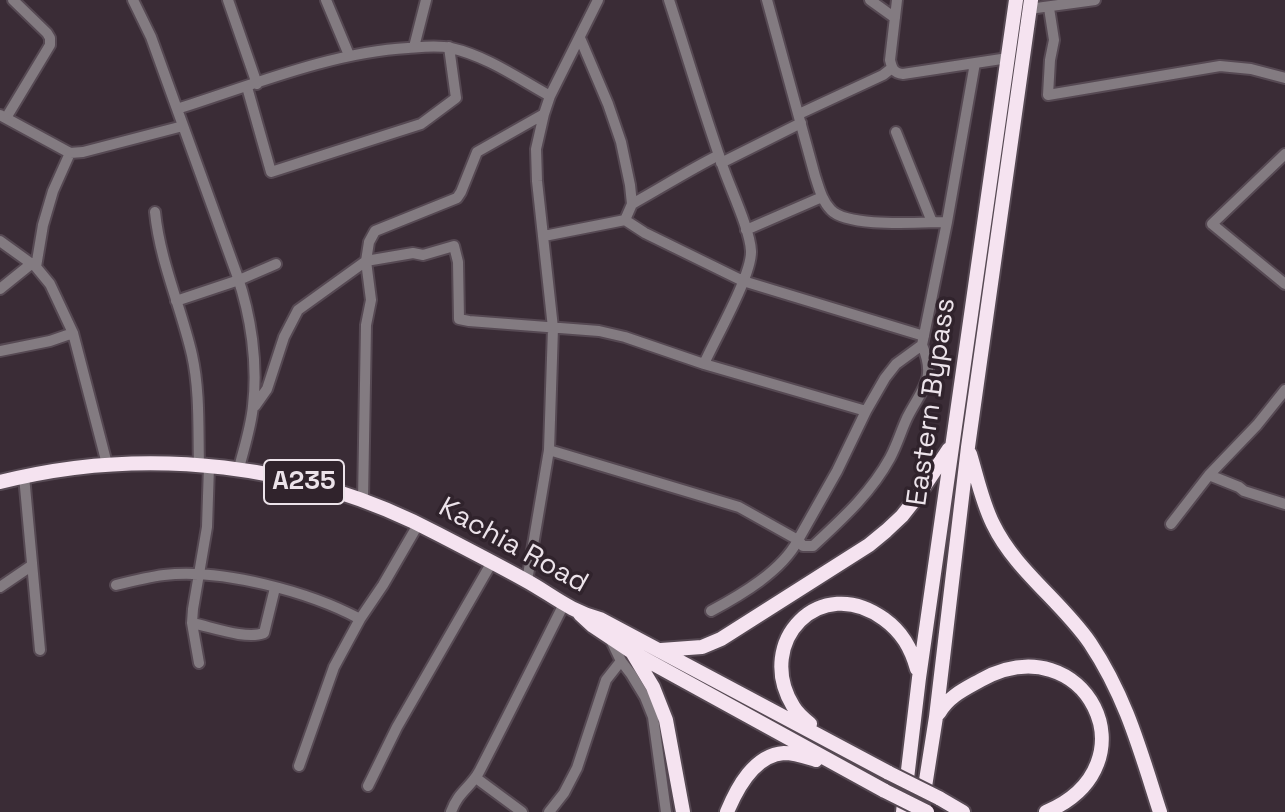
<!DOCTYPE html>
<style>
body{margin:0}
canvas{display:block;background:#3a2c36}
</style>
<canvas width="1285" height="812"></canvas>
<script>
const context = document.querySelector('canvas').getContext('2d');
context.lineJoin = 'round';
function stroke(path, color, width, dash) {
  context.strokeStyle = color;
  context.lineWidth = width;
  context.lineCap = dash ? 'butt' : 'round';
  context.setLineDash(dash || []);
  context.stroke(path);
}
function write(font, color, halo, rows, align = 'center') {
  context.font = font + ' "Space Grotesk",sans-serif';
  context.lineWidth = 7;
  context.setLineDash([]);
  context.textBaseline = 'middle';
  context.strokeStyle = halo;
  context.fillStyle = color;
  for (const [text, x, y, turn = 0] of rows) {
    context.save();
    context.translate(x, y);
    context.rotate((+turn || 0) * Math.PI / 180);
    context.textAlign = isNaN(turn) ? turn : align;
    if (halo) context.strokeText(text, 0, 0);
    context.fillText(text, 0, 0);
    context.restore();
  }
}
const minor = new Path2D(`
 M 133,0 L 151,37 L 237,275 C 251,316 258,363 253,406 C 251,427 244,448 239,468
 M 228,0 L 257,84
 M 326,0 L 349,55
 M 669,0 C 687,55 703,110 722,164 C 729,186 750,229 751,251 C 752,275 715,339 704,364
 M 767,0 L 815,176 C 819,188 822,201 831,210 C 848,228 921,222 947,222
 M 870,0 L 895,18
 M 897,0 L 890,60 C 892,68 893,73 903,74 L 1008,58
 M 1049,8 L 1054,40 L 1050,60 L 1048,95 L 1220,66 L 1251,69 L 1285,78
 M 1029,9 L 1095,0
 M 580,38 L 608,104 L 621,142 L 630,185 L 632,204 L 625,220
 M 414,47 L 426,0
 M 247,87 L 271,172 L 421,124 L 456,98 L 449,47
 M 177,109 C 250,86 332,52 408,48 C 422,47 437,45 451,48 C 487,56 519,79 550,96
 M 799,114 L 883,75 L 892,68
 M 0,115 L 70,153 L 83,152 L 183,126
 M 6,118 L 50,45 L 50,38 L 47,33 L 13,0
 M 896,132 L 932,222
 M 1285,154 L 1212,224 L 1285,284
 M 721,163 L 801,123
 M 632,204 C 661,188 689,170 719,155
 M 155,212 C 160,262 181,307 192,355 C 200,391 198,429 199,466
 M 746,230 L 822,197
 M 544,236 L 625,220 L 645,233 L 743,281 L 924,336
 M 0,241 L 36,267 L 50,284 L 73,333 L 107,464
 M 36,267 L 43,225 L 53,191 L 70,153
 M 0,289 L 31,264
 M 176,301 L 239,280 L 276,264
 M 922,345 L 896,364 L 885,378 L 866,411 L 837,471 L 798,540 L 803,546 L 813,546 C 842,519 871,493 890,458 C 897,445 901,431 907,418 C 922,388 937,380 922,345 L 947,222 L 975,63
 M 0,351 L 50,341 L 73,333
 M 255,406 L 267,389 L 284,337 L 298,310 L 366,261 L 369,242 L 375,231 L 457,198 L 461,192 L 477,152 L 544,114
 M 549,450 L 739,507 L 798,540 C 782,571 741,595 711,611
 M 1209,475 L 1239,487 L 1244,491 L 1285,504
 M 24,476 L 40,650
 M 363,500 L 366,325 L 371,300 L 366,261 L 413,253 L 423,255 L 454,246 L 458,262 L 459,319 L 469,321 L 599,331 L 625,337 L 704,364 L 866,411
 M 1171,524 L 1209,475 L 1257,425 L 1285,390
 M 527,581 L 549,450 L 553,328 L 537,181 L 536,149 L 544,114 L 550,96 L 598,0
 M 116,585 C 132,581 148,577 164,575 C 221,568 310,592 360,619
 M 0,587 L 31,566
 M 192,623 C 212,627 246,640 264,633 L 275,588
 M 610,638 L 621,661 L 631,674 L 645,697 L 653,717 L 666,812
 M 199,663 L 192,623 L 193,609 L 207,527 L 209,466
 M 299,766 L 334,667 L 360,619 L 383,585 L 419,523
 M 476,778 L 522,812
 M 368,786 L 397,727 L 492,562
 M 451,812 C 458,792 470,788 479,772 C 508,716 536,660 564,604
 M 549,812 L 564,793 L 577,768 L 606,680 L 621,661`);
const highway = new Path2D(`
 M 970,454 C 977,477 982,502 993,524 C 1015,570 1061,601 1090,643 C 1126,697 1140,750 1160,812
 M 0,482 C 146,445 305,463 438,534 C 467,549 496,564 525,580 C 551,594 569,611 600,619 L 889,773
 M 580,614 L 593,626 L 632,652 L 885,791
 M 661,650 L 702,647 L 721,639 L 869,545 L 886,531 L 902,516 L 917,497 L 949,449
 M 632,652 L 653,687 L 666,720 L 683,812
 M 939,713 C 949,696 965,689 981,680 C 1085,623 1157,765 1046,812
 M 810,724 C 804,719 797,713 793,706 C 754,642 820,572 884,619 C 902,632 911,648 917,669
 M 939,798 L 963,812
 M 727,812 C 737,788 754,755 784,753 C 795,753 806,757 816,760
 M 903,812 L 919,678 L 1016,0
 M 921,812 L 936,717 L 968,447 L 1031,0`);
const highwayBridge = new Path2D(`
 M 889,773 L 939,798
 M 885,791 L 927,812`);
const shields = [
 [304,482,80]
];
const shieldNames = [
 ["A235",304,482]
];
const streetNames = [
 ["Eastern Bypass",932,402,-82],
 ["Kachia Road",513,546,29]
];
stroke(minor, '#564953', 14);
stroke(highway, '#564953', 18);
stroke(minor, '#837b81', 10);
stroke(highway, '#f5e3f0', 14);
stroke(highwayBridge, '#564953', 18, []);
stroke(highwayBridge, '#f5e3f0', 14);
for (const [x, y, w] of shields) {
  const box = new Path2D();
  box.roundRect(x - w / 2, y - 22, w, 44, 6);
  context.fillStyle = '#30232c';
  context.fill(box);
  stroke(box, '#ece3ea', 2);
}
write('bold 26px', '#ece3ea', null, shieldNames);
write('28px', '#ece3ea', '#30232c', streetNames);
</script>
